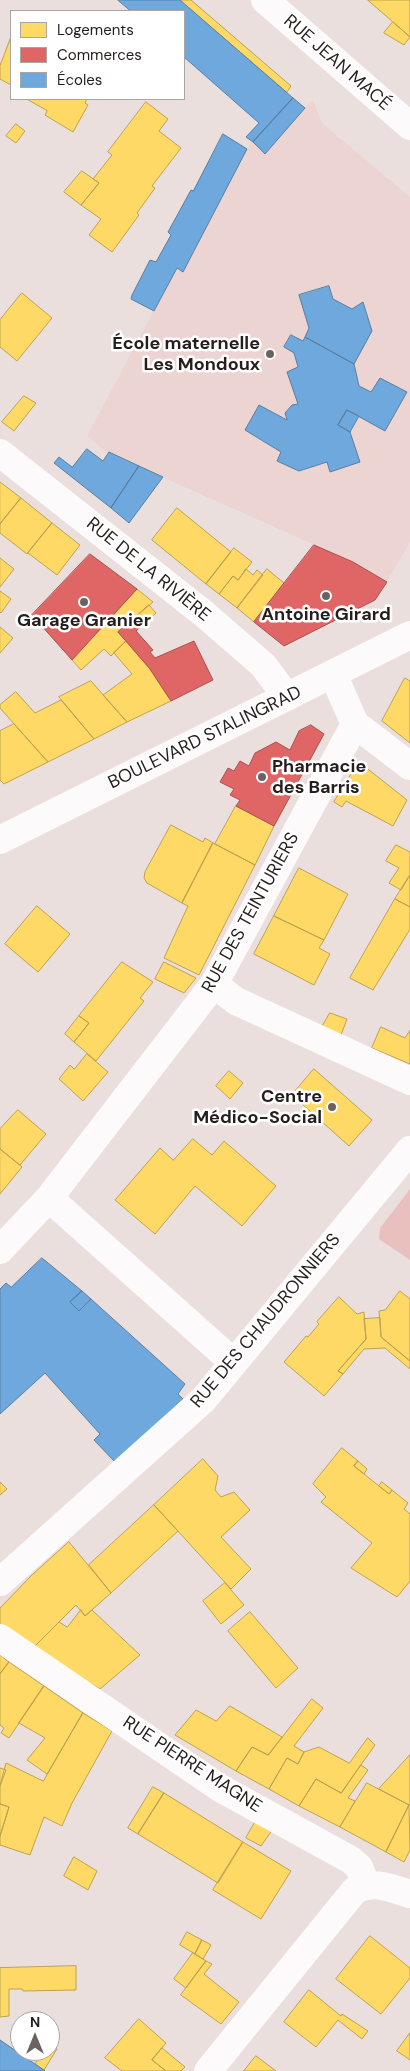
<!DOCTYPE html>
<meta charset="utf-8">
<style>
body{margin:0}
#map{position:relative;width:410px;height:2071px;overflow:hidden;background:#ebdfde;font-family:"DM Sans",sans-serif}
canvas{display:block}
.legend{position:absolute;left:10px;top:10px;width:175px;height:90px;box-sizing:border-box;background:#fff;border:1px solid #a8a5a5;margin:0;padding:6px 9px;list-style:none;font-size:15px;color:#261e1d}
.legend li{display:flex;align-items:center;gap:10px;height:25px}
.legend b{width:25px;border:1px solid #a8a5a5}
.north{position:absolute;left:10px;top:2011px;width:50px;height:50px;box-sizing:border-box;background:#fff;border:1px solid #a8a5a5;border-radius:50%;rotate:0deg;font-size:14px;font-weight:700;line-height:20px;text-align:center;color:#261e1d}
.north::after{content:'';display:block;margin:auto;width:18px;height:22px;background:#6b6261;clip-path:polygon(50% 0,100% 100%,50% 72%,0 100%)}
</style>
<div id="map">
<canvas width="410" height="2071"></canvas>
<ul class="legend">
<li><b style="height:14px;background:#ffd966"></b>Logements</li>
<li><b style="height:14px;background:#e06666"></b>Commerces</li>
<li><b style="height:14px;background:#6fa8dc"></b>Écoles</li>
</ul>
<div class="north">N</div>
</div>
<script>
const context = document.querySelector('canvas').getContext('2d');
context.lineJoin = 'round';
function fill(path, color) {
  context.fillStyle = color;
  context.fill(path, 'evenodd');
}
function stroke(path, color, width, dash) {
  context.strokeStyle = color;
  context.lineWidth = width;
  context.lineCap = dash ? 'butt' : 'round';
  context.setLineDash(dash || []);
  context.stroke(path);
}
function write(font, color, halo, rows, align = 'center') {
  context.font = font + ' "DM Sans",sans-serif';
  context.lineWidth = 5;
  context.setLineDash([]);
  context.textBaseline = 'middle';
  context.strokeStyle = halo;
  context.fillStyle = color;
  for (const [text, x, y, turn = 0] of rows) {
    context.save();
    context.translate(x, y);
    context.rotate((+turn || 0) * Math.PI / 180);
    context.textAlign = isNaN(turn) ? turn : align;
    if (halo) context.strokeText(text, 0, 0);
    context.fillText(text, 0, 0);
    context.restore();
  }
}
const built = new Path2D(`
 M 293,97 L 305,107 L 313,100 L 322,123 L 410,197 L 410,542 L 387,581 L 344,558 L 106,452 L 87,436 L 176,269 L 184,271 L 246,149 Z`);
const green = new Path2D(`
 M 410,1189 L 410,1260 L 379,1239 L 380,1228 Z`);
const homes = new Path2D(`
 M 180,0 L 191,0 L 291,86 L 287,92 Z
 M 368,0 L 410,0 L 410,37 L 393,22 Z
 M 393,22 L 410,37 L 404,45 L 384,33 Z
 M 11,37 L 11,85 L 0,79 L 0,66 Z
 M 27,99 L 87,99 L 85,103 L 88,105 L 73,132 L 45,115 L 47,111 Z
 M 146,102 L 168,119 L 159,131 L 181,148 L 152,186 L 155,188 L 137,213 L 139,215 L 112,252 L 89,235 L 101,219 L 81,205 L 99,183 L 93,179 L 112,155 L 108,152 Z
 M 16,124 L 25,131 L 16,143 L 6,136 Z
 M 82,171 L 99,183 L 81,205 L 64,192 Z
 M 22,293 L 52,318 L 17,361 L 0,347 L 0,320 Z
 M 24,396 L 36,403 L 14,431 L 2,422 Z
 M 0,482 L 21,498 L 0,524 Z
 M 21,498 L 52,523 L 27,554 L 0,533 L 0,524 Z
 M 177,508 L 231,552 L 206,584 L 152,540 Z
 M 52,523 L 80,545 L 57,575 L 28,553 Z
 M 234,548 L 252,562 L 238,580 L 233,576 L 219,594 L 206,584 Z
 M 0,558 L 14,569 L 0,587 Z
 M 246,569 L 253,575 L 257,570 L 263,575 L 237,608 L 219,594 L 233,576 L 238,580 Z
 M 267,569 L 284,583 L 254,622 L 237,608 Z
 M 137,589 L 153,602 L 118,632 L 126,641 L 111,656 L 104,649 L 81,670 L 72,660 Z
 M 0,591 L 11,599 L 1,613 L 0,612 Z
 M 149,605 L 156,613 L 145,623 L 138,615 Z
 M 0,627 L 13,638 L 0,653 Z
 M 126,641 L 150,669 L 171,701 L 127,722 L 103,695 L 132,674 L 114,653 Z
 M 405,678 L 410,681 L 410,743 L 382,721 Z
 M 91,681 L 127,722 L 94,739 L 59,697 Z
 M 16,692 L 35,713 L 61,700 L 94,739 L 48,762 L 0,708 L 0,705 Z
 M 14,724 L 48,762 L 4,784 L 0,780 L 0,731 Z
 M 359,762 L 407,800 L 393,826 L 346,801 L 342,807 L 334,802 Z
 M 236,806 L 274,826 L 255,865 L 215,844 Z
 M 171,825 L 203,842 L 205,838 L 213,843 L 182,903 L 147,883 L 144,878 L 145,872 Z
 M 213,843 L 255,865 L 199,975 L 164,958 L 188,906 L 182,903 Z
 M 396,845 L 410,852 L 410,875 L 401,890 L 389,883 L 399,868 L 386,861 Z
 M 299,868 L 348,894 L 324,940 L 274,916 Z
 M 410,875 L 410,907 L 395,899 Z
 M 395,899 L 410,907 L 410,929 L 373,990 L 350,978 Z
 M 37,906 L 70,934 L 38,972 L 5,944 Z
 M 274,916 L 324,940 L 319,948 L 330,954 L 314,985 L 254,954 Z
 M 122,962 L 153,982 L 140,998 L 144,1001 L 96,1061 L 74,1042 L 89,1023 L 79,1016 Z
 M 164,962 L 196,978 L 184,993 L 155,979 Z
 M 330,1013 L 347,1019 L 341,1035 L 322,1027 Z
 M 79,1016 L 89,1023 L 74,1042 L 65,1034 Z
 M 381,1027 L 405,1038 L 410,1030 L 410,1064 L 372,1048 Z
 M 87,1054 L 108,1072 L 83,1101 L 59,1079 L 70,1065 L 74,1069 Z
 M 314,1069 L 372,1120 L 349,1146 L 292,1095 Z
 M 229,1071 L 243,1083 L 230,1099 L 216,1086 Z
 M 18,1110 L 46,1134 L 20,1165 L 0,1149 L 0,1129 Z
 M 193,1139 L 212,1155 L 224,1141 L 276,1186 L 242,1226 L 195,1186 L 155,1234 L 115,1200 L 160,1148 L 173,1160 Z
 M 0,1149 L 22,1167 L 0,1194 Z
 M 400,1291 L 410,1299 L 410,1361 L 381,1337 L 379,1311 L 385,1310 Z
 M 339,1297 L 357,1314 L 364,1312 L 366,1339 L 338,1371 L 343,1374 L 324,1396 L 284,1362 L 306,1336 L 308,1337 L 319,1324 L 317,1322 Z
 M 380,1318 L 381,1337 L 410,1361 L 410,1369 L 385,1348 L 364,1349 L 343,1374 L 338,1371 L 366,1339 L 364,1319 Z
 M 342,1448 L 358,1461 L 354,1466 L 389,1494 L 392,1490 L 408,1503 L 404,1509 L 410,1514 L 410,1581 L 397,1597 L 351,1568 L 372,1543 L 321,1502 L 326,1497 L 313,1484 Z
 M 203,1459 L 218,1476 L 215,1490 L 221,1497 L 234,1492 L 250,1510 L 221,1537 L 251,1569 L 231,1589 L 154,1505 Z
 M 358,1461 L 367,1469 L 364,1474 L 354,1466 Z
 M 0,1482 L 7,1489 L 0,1495 Z
 M 382,1482 L 392,1490 L 389,1494 L 379,1486 Z
 M 154,1505 L 178,1531 L 111,1593 L 89,1565 Z
 M 69,1542 L 111,1593 L 85,1616 L 76,1605 L 32,1649 L 0,1626 L 0,1608 L 32,1575 Z
 M 225,1583 L 244,1605 L 221,1624 L 203,1601 Z
 M 81,1610 L 85,1616 L 92,1610 L 140,1655 L 100,1689 L 32,1649 L 59,1622 L 67,1627 Z
 M 250,1612 L 298,1668 L 276,1688 L 228,1631 Z
 M 0,1655 L 9,1662 L 0,1674 Z
 M 9,1662 L 44,1686 L 9,1738 L 1,1733 L 4,1728 L 0,1725 L 0,1674 Z
 M 44,1686 L 83,1713 L 47,1774 L 27,1760 L 45,1738 L 19,1723 Z
 M 312,1699 L 323,1708 L 294,1746 L 304,1752 L 298,1764 L 287,1758 L 269,1789 L 236,1771 L 252,1747 L 268,1755 Z
 M 230,1706 L 282,1737 L 268,1755 L 252,1747 L 236,1771 L 175,1735 L 196,1710 L 216,1721 Z
 M 83,1713 L 112,1731 L 72,1803 L 62,1826 L 44,1817 L 30,1855 L 0,1845 L 0,1836 L 9,1807 L 0,1804 L 0,1786 L 6,1763 L 43,1781 Z
 M 368,1738 L 375,1745 L 341,1793 L 316,1779 L 299,1806 L 269,1789 L 287,1758 L 298,1764 L 304,1752 L 319,1747 L 349,1763 Z
 M 410,1755 L 410,1804 L 409,1805 L 379,1789 Z
 M 361,1765 L 368,1770 L 348,1798 L 355,1801 L 340,1827 L 299,1806 L 316,1779 L 341,1793 Z
 M 0,1768 L 6,1770 L 0,1786 Z
 M 367,1783 L 409,1805 L 386,1852 L 340,1827 Z
 M 153,1787 L 164,1793 L 138,1834 L 128,1828 Z
 M 164,1793 L 243,1842 L 218,1883 L 138,1834 Z
 M 0,1804 L 9,1807 L 0,1836 Z
 M 409,1805 L 410,1850 L 404,1862 L 386,1852 Z
 M 257,1819 L 273,1829 L 261,1846 L 246,1838 Z
 M 243,1842 L 291,1871 L 261,1919 L 213,1890 Z
 M 74,1857 L 97,1871 L 88,1890 L 64,1876 Z
 M 187,1932 L 202,1940 L 195,1954 L 180,1945 Z
 M 370,1936 L 410,1968 L 410,1978 L 381,2014 L 336,1979 Z
 M 202,1940 L 211,1945 L 203,1959 L 195,1954 Z
 M 193,1953 L 206,1961 L 186,1988 L 174,1979 Z
 M 206,1961 L 212,1964 L 204,1974 L 239,2002 L 221,2024 L 181,1995 Z
 M 76,1966 L 76,1990 L 23,1991 L 22,1989 L 9,1989 L 9,2016 L 0,2017 L 0,1968 Z
 M 309,1990 L 341,2016 L 342,2014 L 368,2031 L 362,2039 L 338,2020 L 316,2047 L 284,2022 Z
 M 139,2019 L 166,2043 L 152,2060 L 166,2071 L 122,2071 L 105,2058 Z
 M 410,2033 L 410,2060 L 397,2051 Z
 M 50,2046 L 57,2049 L 44,2070 L 35,2064 L 42,2051 L 50,2051 Z
 M 162,2048 L 185,2067 L 181,2071 L 166,2071 L 152,2060 Z
 M 256,2056 L 276,2071 L 244,2071 Z`);
const shops = new Path2D(`
 M 314,545 L 353,562 L 387,582 L 375,600 L 284,646 L 254,622 Z
 M 90,554 L 137,589 L 72,660 L 32,615 Z
 M 138,615 L 145,623 L 136,631 L 153,650 L 150,652 L 155,658 L 194,641 L 213,680 L 171,701 L 150,669 L 118,632 Z
 M 311,725 L 324,734 L 274,826 L 236,806 L 240,800 L 230,795 L 234,789 L 220,782 L 228,768 L 234,771 L 240,761 L 249,766 L 255,753 L 276,742 L 290,750 L 299,731 Z`);
const schools = new Path2D(`
 M 118,0 L 180,0 L 293,98 L 253,142 L 246,137 L 259,123 L 184,57 L 184,11 L 131,11 Z
 M 293,98 L 305,108 L 265,154 L 253,142 Z
 M 223,134 L 247,149 L 183,272 L 177,268 L 154,311 L 131,299 L 132,295 L 150,260 L 156,262 L 171,235 L 168,232 L 191,190 L 193,191 Z
 M 329,286 L 333,299 L 352,309 L 363,302 L 372,331 L 354,364 L 305,337 L 309,328 L 299,295 Z
 M 291,335 L 303,341 L 305,337 L 354,364 L 359,386 L 371,392 L 380,378 L 407,392 L 385,431 L 347,410 L 338,425 L 350,432 L 360,462 L 330,472 L 327,462 L 299,471 L 277,461 L 281,452 L 245,430 L 259,405 L 287,420 L 285,413 L 292,405 L 298,404 L 287,372 L 298,367 L 294,353 L 284,347 Z
 M 347,410 L 359,416 L 350,432 L 338,425 Z
 M 87,449 L 103,461 L 109,452 L 139,466 L 111,508 L 54,463 L 59,457 L 72,467 Z
 M 139,466 L 163,477 L 129,523 L 111,508 Z
 M 42,1258 L 82,1291 L 70,1302 L 79,1311 L 91,1299 L 185,1384 L 178,1394 L 183,1399 L 115,1462 L 94,1440 L 100,1434 L 45,1373 L 0,1414 L 0,1289 L 6,1283 L 11,1287 Z
 M 82,1291 L 91,1299 L 79,1311 L 70,1302 Z
 M 0,2040 L 35,2064 L 45,2071 L 0,2071 Z`);
const street = new Path2D(`
 M 265,0 L 410,126
 M 0,453 L 203,613 L 263,665 L 287,697
 M 355,724 L 410,766
 M 214,984 L 236,1001 L 410,1081
 M 49,1198 L 233,1362
 M 0,1250 L 49,1198 L 214,984 L 355,724 L 333,674
 M 0,1582 L 203,1400 L 410,1150
 M 0,1638 L 220,1788 L 351,1860 L 359,1867 L 366,1884
 M 208,2071 L 355,1890 C 375,1880 390,1888 410,1894`);
const secondary = new Path2D(`
 M 0,840 L 410,635`);
const markers = [
 [270,354,5,"#6b6261"],
 [326,596,5,"#6b6261"],
 [84,602,5,"#6b6261"],
 [262,777,5,"#6b6261"],
 [332,1107,5,"#6b6261"]
];
const streetNames = [
 ["RUE JEAN MACÉ",337,63,41],
 ["RUE DE LA RIVIÈRE",148,570,39],
 ["BOULEVARD STALINGRAD",205,738,-26],
 ["RUE DES TEINTURIERS",251,913,-61],
 ["RUE DES CHAUDRONNIERS",266,1321,-50],
 ["RUE PIERRE MAGNE",192,1765,33]
];
const poiNames = [
 ["École maternelle",260,344],
 ["Les Mondoux",260,365],
 ["Antoine Girard",326,615,"center"],
 ["Garage Granier",84,621,"center"],
 ["Pharmacie",272,767,"left"],
 ["des Barris",272,788,"left"],
 ["Centre",322,1097],
 ["Médico-Social",322,1118]
];
fill(built, '#ebd4d2');
fill(green, '#eac0be');
fill(homes, '#ffd966');
stroke(homes, '#bea150', 1);
fill(shops, '#e06666');
stroke(shops, '#a85050', 1);
fill(schools, '#6fa8dc');
stroke(schools, '#597fa3', 1);
stroke(street, '#fcfafa', 28);
stroke(secondary, '#fcfafa', 28);
for (const [x, y, r, color] of markers) {
  const dot = new Path2D();
  dot.arc(x, y, r, 0, 2 * Math.PI);
  context.fillStyle = color;
  context.fill(dot);
  stroke(dot, '#fff', 2);
}
write('18px', '#261e1d', '#fff', streetNames);
write('bold 18px', '#261e1d', '#fff', poiNames, 'right');
</script>
